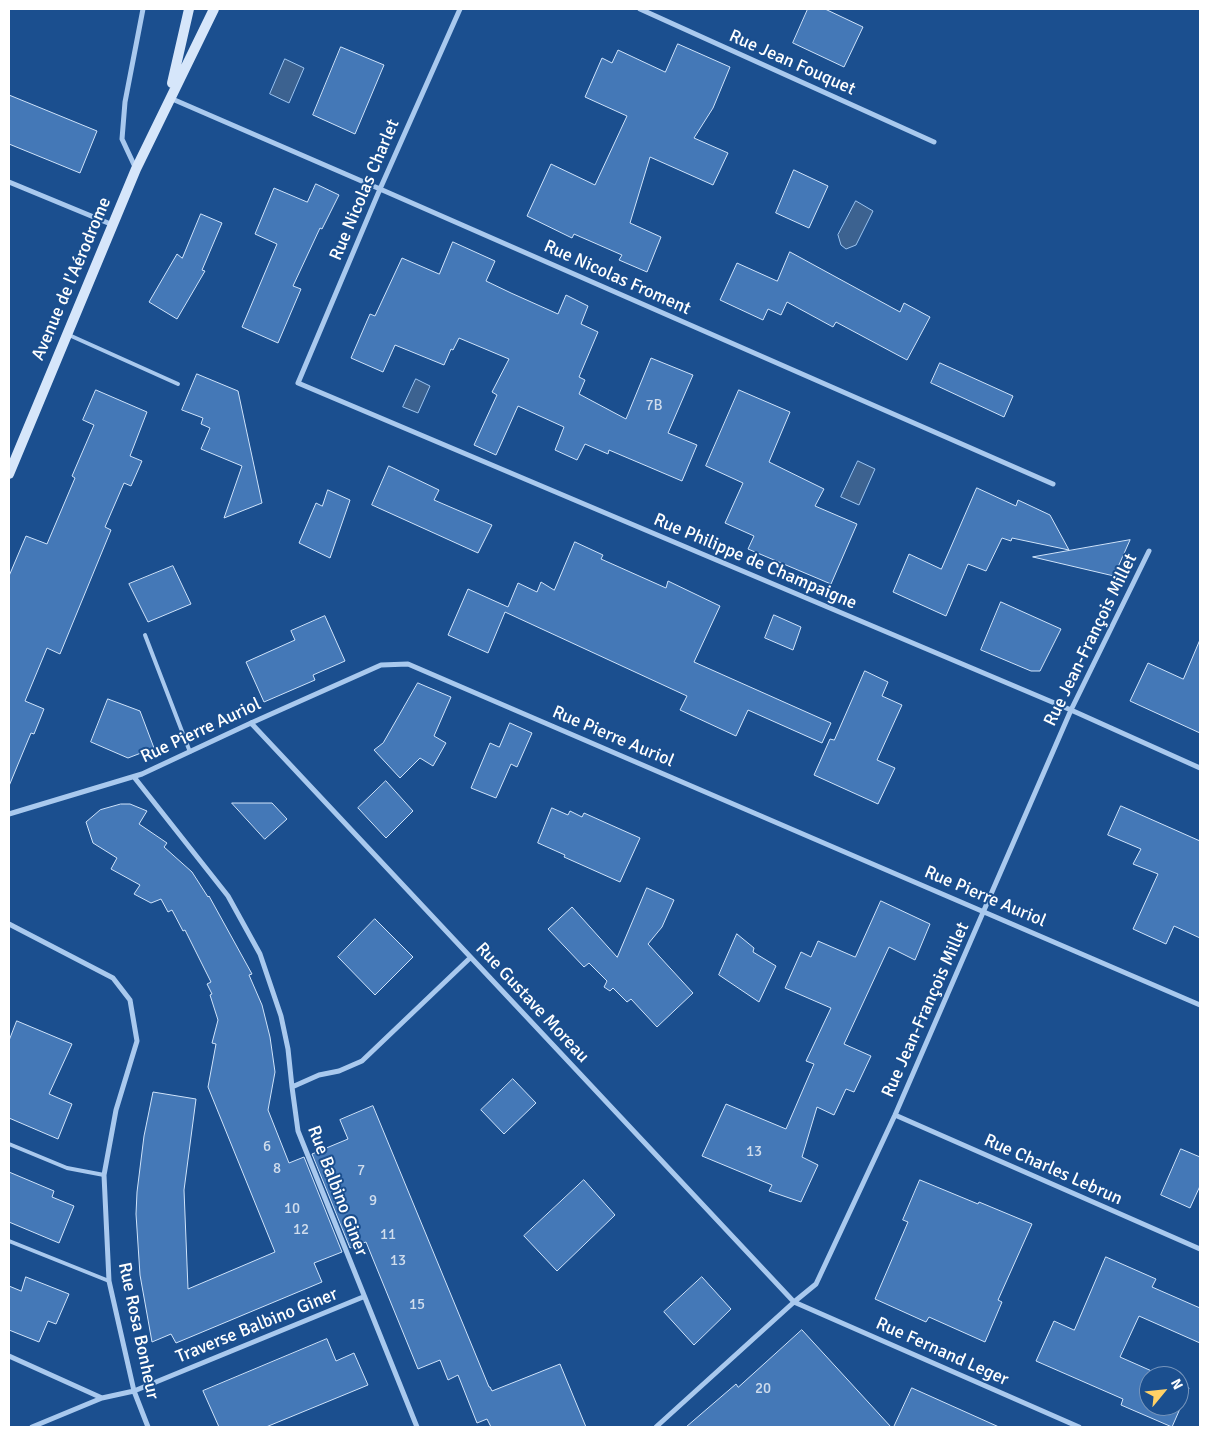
<!DOCTYPE html>
<meta charset="utf-8">
<style>
body{margin:0}
#map{position:relative;width:1209px;height:1436px;overflow:hidden;background:#1b4f8f;font-family:Signika,sans-serif}
canvas{display:block}
.frame{position:absolute;inset:0;border:10px solid #fff;pointer-events:none}
.north{position:absolute;left:1139px;top:1366px;width:50px;height:50px;box-sizing:border-box;background:#1b4f8f;border:1px solid #7695bc;border-radius:50%;rotate:62deg;font-size:14px;font-weight:700;line-height:20px;text-align:center;color:#fff}
.north::after{content:'';display:block;margin:auto;width:18px;height:22px;background:#ffd166;clip-path:polygon(50% 0,100% 100%,50% 72%,0 100%)}
</style>
<div id="map">
<canvas width="1209" height="1436"></canvas>
<div class="frame"></div>
<div class="north">N</div>
</div>
<script>
const context = document.querySelector('canvas').getContext('2d');
context.lineJoin = 'round';
function fill(path, color) {
  context.fillStyle = color;
  context.fill(path, 'evenodd');
}
function stroke(path, color, width, dash) {
  context.strokeStyle = color;
  context.lineWidth = width;
  context.lineCap = dash ? 'butt' : 'round';
  context.setLineDash(dash || []);
  context.stroke(path);
}
function write(font, color, halo, rows, align = 'center') {
  context.font = font + ' Signika,sans-serif';
  context.lineWidth = 4;
  context.setLineDash([]);
  context.textBaseline = 'middle';
  context.strokeStyle = halo;
  context.fillStyle = color;
  for (const [text, x, y, turn = 0] of rows) {
    context.save();
    context.translate(x, y);
    context.rotate((+turn || 0) * Math.PI / 180);
    context.textAlign = isNaN(turn) ? turn : align;
    if (halo) context.strokeText(text, 0, 0);
    context.fillText(text, 0, 0);
    context.restore();
  }
}
const water = new Path2D(`
 M 285,59 L 304,68 L 289,103 L 270,94 Z
 M 856,201 L 873,211 L 856,245 L 846,249 L 841,245 L 838,235 Z
 M 416,379 L 430,386 L 418,413 L 403,407 Z
 M 858,461 L 875,469 L 859,505 L 841,497 Z`);
const building = new Path2D(`
 M 808,9 L 825,9 L 863,27 L 844,67 L 793,43 Z
 M 678,44 L 730,67 L 713,108 L 694,138 L 728,153 L 713,185 L 650,157 L 630,223 L 661,237 L 647,272 L 619,260 L 622,255 L 574,234 L 572,238 L 527,216 L 551,164 L 595,185 L 627,116 L 585,97 L 602,58 L 612,63 L 618,50 L 665,72 Z
 M 341,47 L 384,65 L 355,134 L 313,115 Z
 M 9,95 L 97,131 L 80,173 L 9,144 Z
 M 794,170 L 828,186 L 809,228 L 776,213 Z
 M 316,184 L 339,195 L 322,229 L 320,228 L 293,286 L 301,289 L 278,343 L 242,327 L 277,244 L 255,234 L 274,188 L 307,202 Z
 M 201,214 L 222,223 L 202,270 L 205,271 L 177,319 L 149,302 L 177,254 L 182,258 Z
 M 453,242 L 495,261 L 486,281 L 511,293 L 558,314 L 566,295 L 588,306 L 581,324 L 598,332 L 579,377 L 585,380 L 579,394 L 626,419 L 651,358 L 693,375 L 668,433 L 697,445 L 682,481 L 609,450 L 608,454 L 585,444 L 577,460 L 555,450 L 564,427 L 518,406 L 496,455 L 474,445 L 497,395 L 492,392 L 509,359 L 459,338 L 453,350 L 451,349 L 444,365 L 395,345 L 383,372 L 351,358 L 370,314 L 375,316 L 402,258 L 439,274 Z
 M 790,252 L 900,312 L 904,303 L 930,317 L 907,360 L 836,322 L 833,327 L 787,302 L 781,315 L 768,309 L 763,320 L 720,300 L 737,263 L 777,281 Z
 M 940,363 L 1013,396 L 1004,417 L 931,383 Z
 M 197,374 L 238,391 L 262,503 L 224,518 L 242,466 L 201,449 L 210,428 L 201,424 L 203,418 L 182,410 Z
 M 96,390 L 147,412 L 130,456 L 142,461 L 131,486 L 124,483 L 105,527 L 111,530 L 60,654 L 47,648 L 25,701 L 44,709 L 34,734 L 31,733 L 9,786 L 9,576 L 26,536 L 47,544 L 75,478 L 72,476 L 94,425 L 83,420 Z
 M 739,390 L 790,412 L 769,462 L 824,489 L 815,506 L 857,524 L 831,584 L 748,549 L 754,536 L 725,523 L 743,483 L 706,466 Z
 M 389,466 L 439,490 L 434,500 L 492,525 L 478,553 L 372,505 Z
 M 977,488 L 1016,506 L 1018,500 L 1050,515 L 1069,550 L 1012,538 L 1011,541 L 1002,538 L 986,571 L 968,564 L 946,616 L 893,592 L 909,554 L 941,569 Z
 M 328,490 L 350,500 L 330,558 L 299,543 L 316,503 L 322,506 Z
 M 1130,540 L 1114,576 L 1033,557 Z
 M 575,542 L 603,555 L 601,559 L 666,588 L 668,581 L 720,606 L 694,662 L 831,723 L 822,743 L 748,710 L 736,736 L 680,710 L 687,696 L 505,612 L 488,653 L 448,635 L 468,589 L 508,607 L 518,583 L 537,592 L 541,582 L 554,590 Z
 M 173,566 L 191,604 L 148,622 L 129,584 Z
 M 1001,602 L 1061,629 L 1040,671 L 1031,671 L 981,650 Z
 M 774,615 L 801,627 L 793,650 L 765,638 Z
 M 325,616 L 345,661 L 313,675 L 315,680 L 264,702 L 246,662 L 295,640 L 291,631 Z
 M 1200,640 L 1200,733 L 1130,701 L 1148,663 L 1183,679 Z
 M 865,671 L 888,682 L 882,696 L 902,705 L 877,760 L 895,768 L 878,804 L 814,775 L 830,739 L 834,740 Z
 M 418,683 L 451,697 L 434,736 L 446,743 L 433,766 L 420,758 L 400,778 L 374,750 L 383,743 Z
 M 108,699 L 140,711 L 154,748 L 128,758 L 91,742 Z
 M 510,723 L 532,733 L 517,767 L 511,764 L 496,798 L 471,788 L 490,743 L 499,747 Z
 M 386,781 L 413,811 L 386,838 L 358,808 Z
 M 232,803 L 272,803 L 287,819 L 265,839 Z
 M 121,804 L 130,804 L 147,811 L 139,824 L 167,843 L 164,847 L 192,872 L 208,897 L 209,896 L 252,974 L 249,975 L 262,1005 L 270,1037 L 275,1072 L 268,1110 L 289,1163 L 304,1157 L 342,1252 L 314,1263 L 322,1282 L 176,1343 L 171,1334 L 152,1342 L 140,1275 L 136,1214 L 137,1192 L 144,1136 L 153,1092 L 196,1099 L 184,1190 L 188,1289 L 275,1252 L 208,1087 L 216,1044 L 212,1043 L 218,1020 L 210,995 L 212,994 L 207,984 L 211,982 L 185,930 L 183,931 L 172,910 L 168,912 L 161,899 L 151,903 L 134,894 L 140,885 L 111,869 L 117,858 L 93,843 L 86,822 L 100,810 Z
 M 1121,806 L 1200,841 L 1200,938 L 1174,926 L 1166,944 L 1133,929 L 1158,874 L 1133,864 L 1141,849 L 1108,835 Z
 M 552,808 L 568,815 L 570,811 L 582,817 L 584,813 L 640,838 L 620,882 L 564,857 L 565,855 L 538,843 Z
 M 647,888 L 674,900 L 662,927 L 648,944 L 693,993 L 657,1027 L 631,999 L 627,1002 L 613,988 L 610,991 L 604,987 L 607,981 L 589,963 L 584,967 L 548,929 L 572,907 L 617,957 Z
 M 881,901 L 930,924 L 915,960 L 889,947 L 844,1044 L 871,1056 L 854,1092 L 846,1089 L 834,1115 L 817,1107 L 802,1157 L 818,1165 L 801,1202 L 769,1191 L 772,1185 L 702,1156 L 726,1104 L 786,1129 L 814,1064 L 806,1061 L 831,1008 L 785,988 L 801,952 L 811,957 L 818,941 L 855,957 Z
 M 375,919 L 413,957 L 375,995 L 338,957 Z
 M 737,934 L 754,948 L 753,952 L 776,966 L 759,1002 L 719,975 Z
 M 17,1021 L 72,1044 L 49,1094 L 72,1104 L 58,1139 L 9,1118 L 9,1041 Z
 M 513,1079 L 536,1103 L 504,1134 L 481,1110 Z
 M 373,1106 L 489,1387 L 490,1387 L 492,1391 L 560,1364 L 586,1427 L 491,1427 L 487,1419 L 477,1423 L 458,1375 L 448,1380 L 440,1360 L 418,1369 L 366,1242 L 350,1248 L 312,1154 L 348,1139 L 340,1120 Z
 M 1181,1149 L 1200,1157 L 1200,1186 L 1190,1208 L 1161,1195 Z
 M 9,1172 L 54,1191 L 52,1197 L 74,1206 L 59,1243 L 9,1222 Z
 M 584,1180 L 615,1215 L 557,1271 L 524,1236 Z
 M 920,1180 L 978,1204 L 979,1202 L 1032,1224 L 998,1300 L 1002,1302 L 985,1342 L 929,1317 L 926,1322 L 875,1299 L 908,1222 L 903,1220 Z
 M 1106,1257 L 1156,1279 L 1152,1287 L 1200,1308 L 1200,1343 L 1139,1316 L 1120,1357 L 1163,1376 L 1149,1376 L 1149,1406 L 1179,1406 L 1179,1383 L 1189,1388 L 1172,1427 L 1121,1405 L 1123,1399 L 1036,1361 L 1054,1321 L 1074,1330 Z
 M 26,1277 L 69,1294 L 56,1324 L 48,1321 L 39,1342 L 9,1330 L 9,1286 L 21,1291 Z
 M 702,1277 L 731,1309 L 694,1345 L 664,1312 Z
 M 802,1330 L 891,1427 L 686,1427 L 736,1384 L 738,1387 Z
 M 327,1339 L 336,1361 L 354,1353 L 368,1385 L 266,1427 L 219,1427 L 203,1391 Z
 M 912,1388 L 999,1427 L 894,1427 Z`);
const service = new Path2D(`
 M 69,335 L 178,384
 M 145,635 L 190,752
 M 9,1144 L 67,1168 L 104,1175
 M 9,1241 L 109,1281`);
const minor = new Path2D(`
 M 460,9 L 380,189 L 298,383 L 1071,710 L 1200,768
 M 640,9 L 934,142
 M 170,98 L 380,189 L 1053,484
 M 136,169 L 122,139 L 125,102 L 143,9
 M 9,182 L 113,225
 M 251,723 L 794,1302 L 1079,1427
 M 134,777 L 228,896 L 260,954 L 281,1016 L 288,1049 L 292,1087
 M 9,814 L 142,774 L 251,723 L 381,665 L 408,664 L 1200,1005
 M 9,924 L 113,978 L 130,1000 L 137,1041 L 116,1110 L 104,1175 L 109,1281 L 134,1391 L 148,1427
 M 895,1115 L 1200,1249
 M 9,1356 L 102,1398
 M 32,1427 L 102,1398 L 134,1391 L 363,1297
 M 417,1427 L 298,1131 L 292,1087 L 319,1075 L 339,1071 L 362,1061 L 470,958
 M 656,1427 L 794,1302 L 816,1284 L 895,1115 L 1071,710 L 1149,551`);
const secondary = new Path2D(`
 M 172,83 L 189,9
 M 9,474 L 136,169 L 214,9`);
const numberNames = [
 ["7B",654,406],
 ["6",267,1147],
 ["13",754,1152],
 ["8",277,1169],
 ["7",361,1171],
 ["9",373,1201],
 ["10",292,1209],
 ["12",301,1230],
 ["11",388,1235],
 ["13",398,1261],
 ["15",417,1305],
 ["20",763,1389]
];
const streetNames = [
 ["Rue Jean Fouquet",792,63,24],
 ["Rue Nicolas Charlet",365,190,-67],
 ["Rue Nicolas Froment",617,278,24],
 ["Avenue de l'Aérodrome",72,279,-67],
 ["Rue Philippe de Champaigne",755,562,23],
 ["Rue Jean-François Millet",1091,640,-64],
 ["Rue Pierre Auriol",201,731,-25],
 ["Rue Pierre Auriol",613,737,23],
 ["Rue Pierre Auriol",985,897,23],
 ["Rue Gustave Moreau",532,1003,47],
 ["Rue Jean-François Millet",926,1010,-66],
 ["Rue Charles Lebrun",1053,1170,24],
 ["Rue Balbino Giner",337,1191,69],
 ["Traverse Balbino Giner",257,1326,-22],
 ["Rue Rosa Bonheur",138,1331,78],
 ["Rue Fernand Leger",942,1352,24]
];
fill(water, '#3c6290');
stroke(water, '#9cc4f0', 1);
fill(building, '#4478b7');
stroke(building, '#cfe3fa', 1);
stroke(service, '#a9c9ee', 4);
stroke(minor, '#a9c9ee', 5);
stroke(secondary, '#d6e6fa', 10);
write('15px', '#d0dded', null, numberNames);
write('18px', '#fff', '#1b4f8f', streetNames);
</script>
